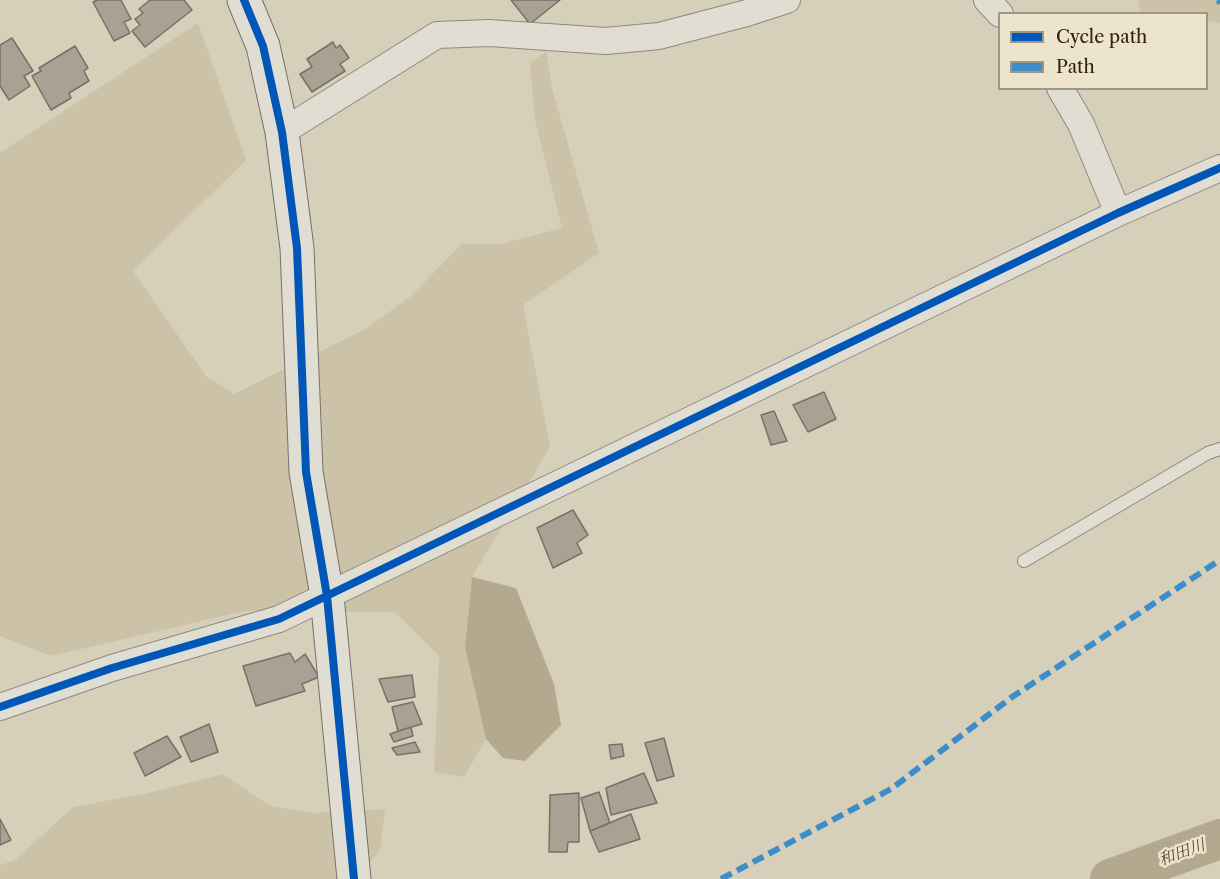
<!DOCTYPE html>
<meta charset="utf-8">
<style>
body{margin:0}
#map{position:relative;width:1220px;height:879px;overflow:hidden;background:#d6d0bb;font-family:"Libre Caslon Text",serif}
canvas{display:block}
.legend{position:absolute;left:998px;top:12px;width:210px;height:78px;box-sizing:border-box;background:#ece4cc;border:2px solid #a29683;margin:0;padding:8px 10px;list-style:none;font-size:18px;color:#342015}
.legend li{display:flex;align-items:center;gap:12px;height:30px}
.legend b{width:30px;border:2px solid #a29683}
</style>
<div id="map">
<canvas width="1220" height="879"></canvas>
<ul class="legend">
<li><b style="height:8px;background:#0057b8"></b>Cycle path</li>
<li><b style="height:8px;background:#3d8ec8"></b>Path</li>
</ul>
</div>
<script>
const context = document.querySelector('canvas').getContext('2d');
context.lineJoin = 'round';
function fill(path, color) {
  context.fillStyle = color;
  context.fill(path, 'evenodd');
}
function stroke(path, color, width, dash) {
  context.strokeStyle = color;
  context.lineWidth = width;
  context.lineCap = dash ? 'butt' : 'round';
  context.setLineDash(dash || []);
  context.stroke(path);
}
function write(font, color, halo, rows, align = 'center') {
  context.font = font + ' "Libre Caslon Text","Noto Serif JP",serif';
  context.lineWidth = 5;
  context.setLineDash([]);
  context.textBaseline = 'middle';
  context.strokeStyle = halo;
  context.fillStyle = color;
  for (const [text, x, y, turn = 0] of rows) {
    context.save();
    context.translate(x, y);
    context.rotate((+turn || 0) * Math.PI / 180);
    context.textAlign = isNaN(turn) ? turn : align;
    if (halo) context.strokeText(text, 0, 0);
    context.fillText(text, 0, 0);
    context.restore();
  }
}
const green = new Path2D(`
 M 1138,0 L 1220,0 L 1220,23 L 1207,21 L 1206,14 L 1141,13 Z
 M 198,23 L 246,160 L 133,271 L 206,376 L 234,394 L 367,328 L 410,297 L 462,244 L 500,244 L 562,228 L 535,120 L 530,64 L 546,51 L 552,88 L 599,253 L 523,305 L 550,447 L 472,577 L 465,647 L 486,739 L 464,777 L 434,772 L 439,656 L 395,612 L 245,611 L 51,656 L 0,636 L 0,153 Z
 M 223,774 L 270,806 L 315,813 L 385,809 L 380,851 L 355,879 L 0,879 L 0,865 L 15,860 L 73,807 L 143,794 Z`);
const water = new Path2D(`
 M 472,577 L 516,588 L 554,684 L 561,725 L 525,761 L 503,758 L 486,739 L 465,647 Z`);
const river = new Path2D(`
 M 1110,879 L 1220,839`);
const building = new Path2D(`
 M 97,0 L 121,0 L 131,19 L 124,22 L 130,33 L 114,41 L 93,2 Z
 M 150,0 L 184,0 L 192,10 L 145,47 L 132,31 L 140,25 L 135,19 L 143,13 L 139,9 Z
 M 511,0 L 560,0 L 530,24 Z
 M 12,38 L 33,71 L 24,76 L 30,86 L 9,100 L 0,86 L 0,45 Z
 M 333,42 L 336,48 L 340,45 L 349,58 L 340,64 L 345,71 L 312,92 L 300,74 L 312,67 L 307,59 Z
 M 75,46 L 88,68 L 84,71 L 89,81 L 69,93 L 71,98 L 51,110 L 32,76 L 41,71 L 39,68 Z
 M 824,392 L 836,419 L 808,432 L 793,405 Z
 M 774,411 L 787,441 L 771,445 L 761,415 Z
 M 573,510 L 588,535 L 577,543 L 582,553 L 553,568 L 537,528 Z
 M 290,653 L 295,662 L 305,654 L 319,677 L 302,684 L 305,691 L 256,706 L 243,666 Z
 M 412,675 L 415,697 L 388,702 L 379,679 Z
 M 413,702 L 422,724 L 398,731 L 392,707 Z
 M 209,724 L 218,752 L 191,762 L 180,737 Z
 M 411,727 L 413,736 L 394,742 L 390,734 Z
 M 167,736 L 181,757 L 145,776 L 134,753 Z
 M 664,738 L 674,776 L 657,781 L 645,743 Z
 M 415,742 L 420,752 L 397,755 L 392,748 Z
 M 622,744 L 624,756 L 611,759 L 609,745 Z
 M 644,773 L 657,803 L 611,815 L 606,788 Z
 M 599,792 L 610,823 L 590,831 L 581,798 Z
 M 579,793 L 579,842 L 568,842 L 567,852 L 549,852 L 550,795 Z
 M 631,814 L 640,839 L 599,852 L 590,831 Z
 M 0,819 L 11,840 L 0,845 Z`);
const lane = new Path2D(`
 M 1024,561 L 1208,453 L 1220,449`);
const street = new Path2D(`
 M 987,0 L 1000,14
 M 1060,88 L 1081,124 L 1118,213
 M 282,132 L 437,35 L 489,33 L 606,41 L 659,36 L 747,13 L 787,0
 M 0,707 L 112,668 L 279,619 L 1118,213 L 1220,168`);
const secondary = new Path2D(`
 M 244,0 L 263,46 L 282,132 L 297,248 L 306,472 L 327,596 L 354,879`);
const quiet = new Path2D(`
 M 1219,0 L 1220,4
 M 721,879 L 891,789 L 1012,697 L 1220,560`);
const cycleway = new Path2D(`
 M 244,0 L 263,46 L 282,132 L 297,248 L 306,472 L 327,596 L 354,879
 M 0,707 L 112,668 L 279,619 L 1118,213 L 1220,168`);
const waterNames = [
 ["和田川",1182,853,-20]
];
fill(green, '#ccc2a7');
fill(water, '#b4a98e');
stroke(river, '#b4a98e', 40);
fill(building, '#a7a293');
stroke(building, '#777165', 1.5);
stroke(lane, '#8e887b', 14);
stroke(street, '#8e887b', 28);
stroke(secondary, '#777165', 35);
stroke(lane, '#e0ddd2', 12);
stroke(street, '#e0ddd2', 26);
stroke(secondary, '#e0ddd2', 33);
stroke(quiet, '#3d8ec8', 6, [12, 6]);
stroke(cycleway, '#0057b8', 8);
write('italic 16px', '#5c4a39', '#ece4cc', waterNames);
</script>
